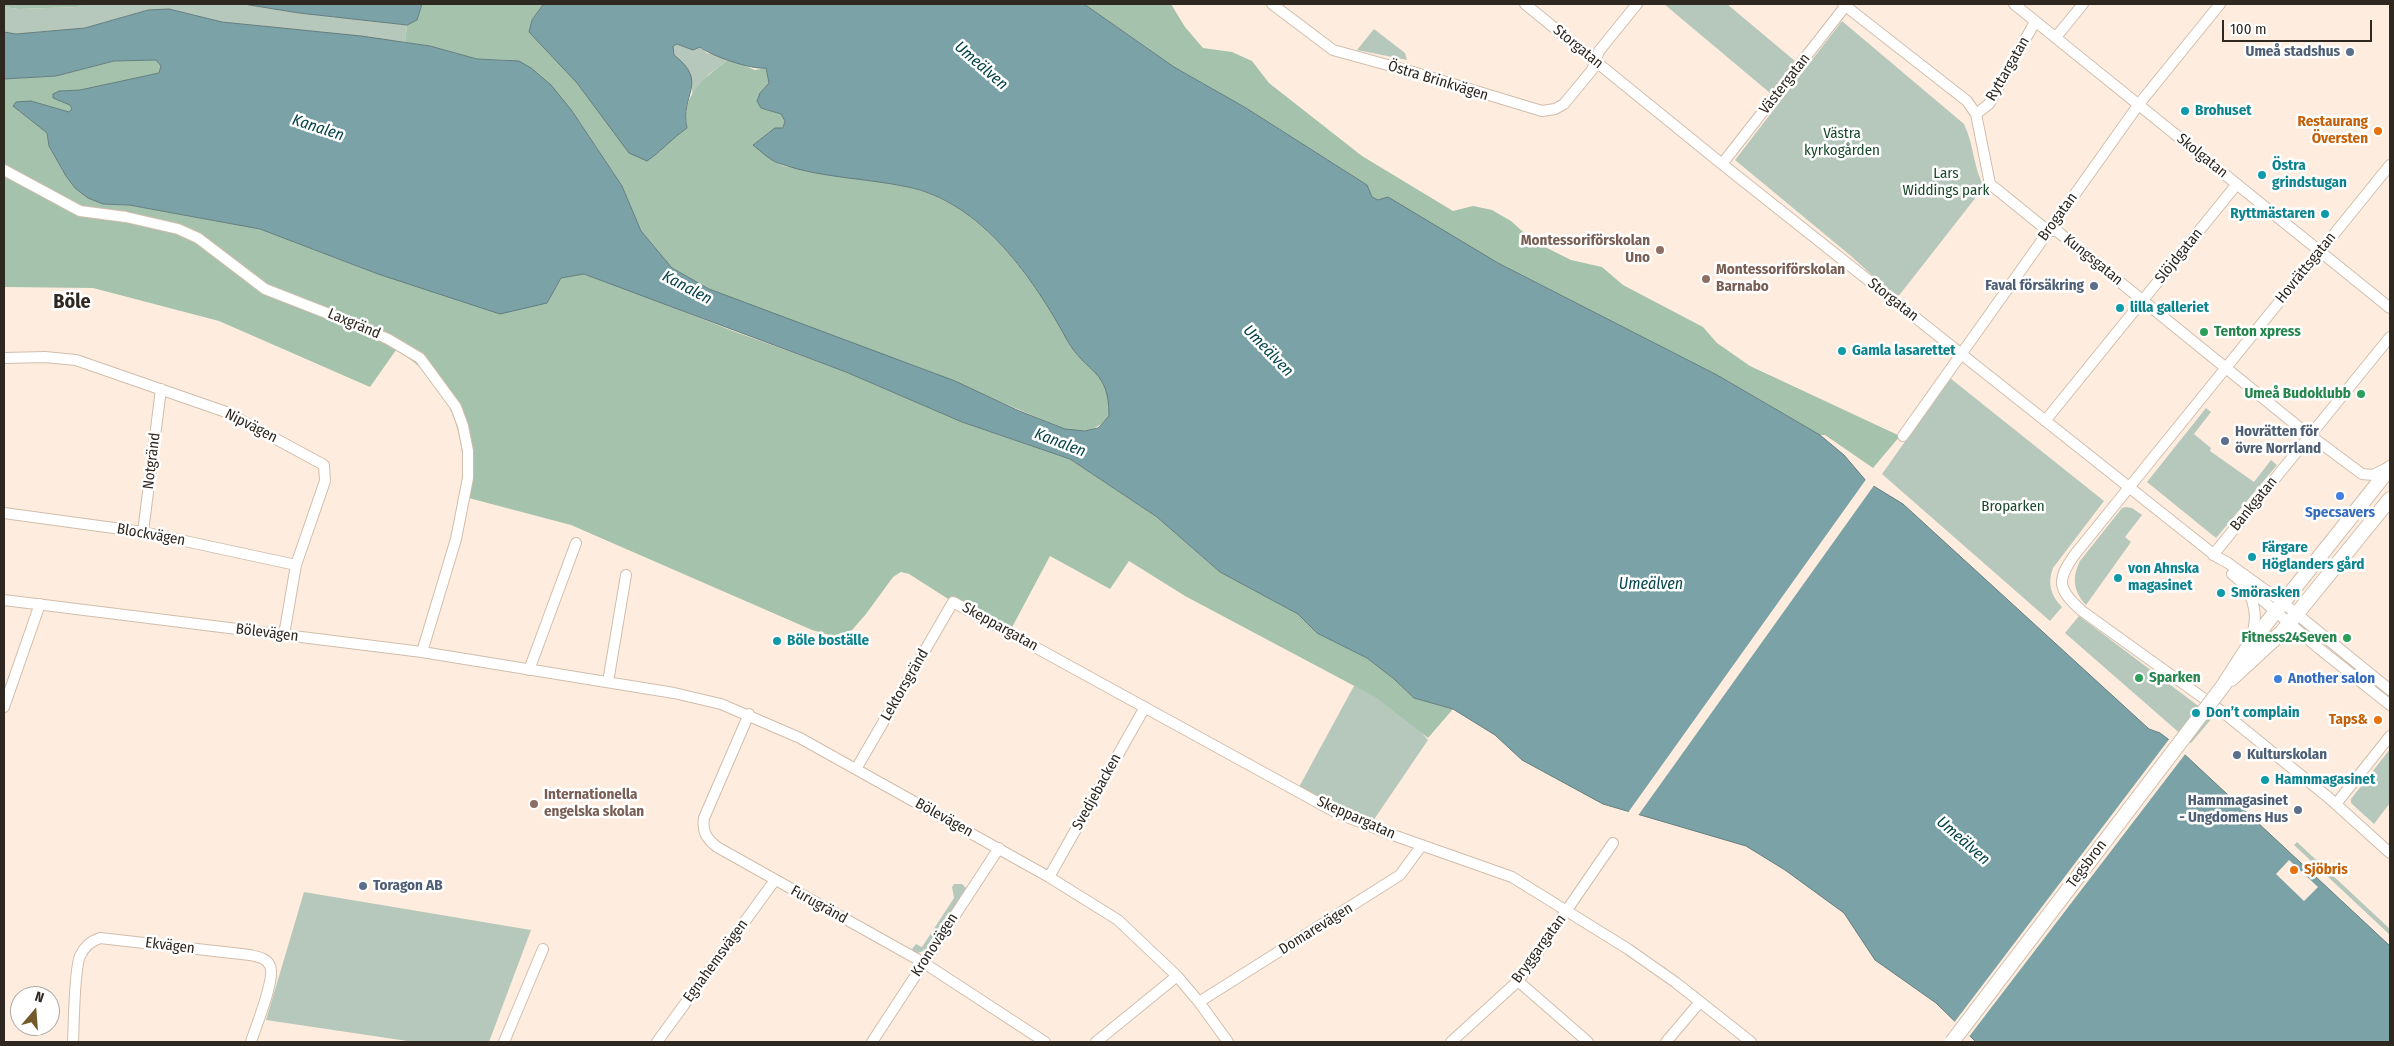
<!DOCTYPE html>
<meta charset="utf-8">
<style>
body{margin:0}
#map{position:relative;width:2394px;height:1046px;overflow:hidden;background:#feedde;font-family:"Fira Sans Condensed",sans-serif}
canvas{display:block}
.frame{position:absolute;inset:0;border:5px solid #2f2821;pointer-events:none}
.north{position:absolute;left:10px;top:986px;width:50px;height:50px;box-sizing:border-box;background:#fff;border:1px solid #aca9a6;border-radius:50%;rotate:18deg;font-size:14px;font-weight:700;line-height:20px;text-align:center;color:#2f2821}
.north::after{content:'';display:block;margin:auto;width:18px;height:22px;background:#725a2a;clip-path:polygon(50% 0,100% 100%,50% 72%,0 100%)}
.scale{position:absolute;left:2222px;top:20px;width:150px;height:22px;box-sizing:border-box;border:2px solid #2f2821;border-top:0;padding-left:6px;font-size:15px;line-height:18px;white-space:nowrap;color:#2f2821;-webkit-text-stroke:4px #fff;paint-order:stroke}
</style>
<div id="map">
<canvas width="2394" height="1046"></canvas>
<div class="frame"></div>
<div class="north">N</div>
<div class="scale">100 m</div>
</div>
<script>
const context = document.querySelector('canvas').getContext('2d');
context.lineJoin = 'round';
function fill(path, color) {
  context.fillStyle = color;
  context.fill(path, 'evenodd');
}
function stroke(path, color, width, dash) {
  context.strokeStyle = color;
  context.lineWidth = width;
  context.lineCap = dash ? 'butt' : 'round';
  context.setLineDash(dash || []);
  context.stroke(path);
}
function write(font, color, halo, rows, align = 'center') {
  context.font = font + ' "Fira Sans Condensed",sans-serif';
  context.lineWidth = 5;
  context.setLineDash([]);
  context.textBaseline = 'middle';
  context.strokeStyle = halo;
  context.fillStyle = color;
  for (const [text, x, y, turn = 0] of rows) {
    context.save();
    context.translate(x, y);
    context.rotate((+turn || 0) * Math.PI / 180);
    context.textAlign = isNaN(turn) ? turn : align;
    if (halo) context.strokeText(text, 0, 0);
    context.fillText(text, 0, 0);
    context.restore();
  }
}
const green = new Path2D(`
 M 85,4 L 244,4 L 299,13 L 407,25 L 405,42 L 222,22 L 169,9 L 147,10 L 85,28 L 16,34 L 4,32 L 4,7 L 19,9 L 78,7 Z
 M 1664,4 L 1727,4 L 1795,61 L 1770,93 Z
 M 1842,21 L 1964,124 C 1974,144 1973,167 1984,187 L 1897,298 L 1851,256 L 1735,160 Z
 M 1374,29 L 1405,53 L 1407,60 L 1357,50 Z
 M 677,44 L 693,50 L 700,47 L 707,53 L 729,59 L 709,74 L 692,94 C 693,76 688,66 674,55 L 673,46 Z
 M 1950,378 L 2104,501 L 2053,568 C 2047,583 2051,596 2062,607 L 2050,621 L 1882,474 Z
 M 2206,408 L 2211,412 L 2194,434 L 2211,448 L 2210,451 L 2254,482 L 2271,460 L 2277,465 L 2216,538 L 2147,482 Z
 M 2126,507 L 2132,508 L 2142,515 L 2125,537 L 2131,542 L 2086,605 C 2073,591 2072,577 2080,561 L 2122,508 Z
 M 2079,616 L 2213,717 L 2191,743 L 2065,633 Z
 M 1361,673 L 1388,694 L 1428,740 L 1373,821 L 1336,807 L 1299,787 Z
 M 2390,749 L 2390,803 L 2374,824 L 2351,803 L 2351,799 Z
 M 2297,842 L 2390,929 L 2390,935 L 2294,845 Z
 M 954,884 L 962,884 L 967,889 L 928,949 L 918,953 L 914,952 L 912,949 L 916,944 L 922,947 L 954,898 L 952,887 Z
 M 304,892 L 531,930 L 489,1042 L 414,1042 L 266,1020 Z`);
const forest = new Path2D(`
 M 4,4 L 85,4 L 78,7 L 19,9 L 4,7 Z
 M 422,4 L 544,4 L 532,20 L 530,32 L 577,83 L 660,152 L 668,141 L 687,128 C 680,95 705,77 729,59 L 755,70 L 766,68 L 769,83 L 760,93 L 761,108 L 781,114 L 785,121 L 783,128 L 775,129 L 754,144 C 762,151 772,161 781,165 C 789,168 799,168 807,170 C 840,177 875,179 908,187 C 981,203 1034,279 1067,340 C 1087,375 1109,368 1109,416 C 1093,433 1087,432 1065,429 L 910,364 L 872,352 L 709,289 L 672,268 L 641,231 L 622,186 L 572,111 L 506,60 L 477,59 L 430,46 L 405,42 L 407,25 L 417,20 Z
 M 1084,4 L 1171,4 L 1185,27 L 1203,48 L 1232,52 L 1252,61 L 1269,83 L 1362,156 L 1453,211 L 1473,206 L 1492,210 L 1511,221 L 1533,241 L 1571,260 L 1602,267 L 1623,285 L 1703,327 L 1717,343 L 1750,366 L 1900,436 L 1873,468 L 1825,435 L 1820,435 L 1717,375 L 1498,263 L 1388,198 L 1378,200 L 1372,197 L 1367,185 L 1246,108 L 1174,67 Z
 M 156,60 L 161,66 L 159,73 L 80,90 L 59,91 L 53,98 L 70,104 L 72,109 L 69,112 L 31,101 L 17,109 L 47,133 L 49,146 L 66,176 L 75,188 L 103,204 L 129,205 L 260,229 L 378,274 L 547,303 L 561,278 L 584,274 L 619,286 L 733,331 L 846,372 L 962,422 L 1070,459 L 1157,517 L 1220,572 L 1298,614 L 1317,633 L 1367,658 L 1394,679 L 1414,698 L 1453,709 L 1428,738 L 1377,698 L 1185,596 L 1129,561 L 1110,589 L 1050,556 L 1009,633 L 953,602 L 909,574 L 901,572 L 893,577 L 866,614 L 852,630 L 833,636 L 812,630 L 571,525 L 461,496 C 470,438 449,380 396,350 L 370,387 L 219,321 L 93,288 L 4,287 L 4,79 L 56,76 L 114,61 Z`);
const water = new Path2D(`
 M 244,4 L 422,4 L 417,20 L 407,25 L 299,13 Z
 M 544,4 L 1084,4 L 1174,67 L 1246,108 L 1367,185 L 1372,197 L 1378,200 L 1388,197 L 1498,263 L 1717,375 L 1820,435 L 1844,455 L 1867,482 L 1903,504 L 2149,729 L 2160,733 L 2168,739 L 2390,946 L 2390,1042 L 1976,1042 L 1936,1003 L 1875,960 L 1844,913 L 1785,870 L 1746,846 L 1603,804 L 1522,760 L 1495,735 L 1453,709 L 1414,698 L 1394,679 L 1367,658 L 1317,633 L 1298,614 L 1220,572 L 1157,517 L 1070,459 L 962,422 L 846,372 L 584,274 L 561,278 L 547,303 L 500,314 L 378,274 L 260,229 L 129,205 L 103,204 L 88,198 L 75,188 L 66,176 L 49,146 L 47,133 L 13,106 L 16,102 L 31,101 L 69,112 L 72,109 L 70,105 L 53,98 L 53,94 L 59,91 L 80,90 L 159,73 L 161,66 L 156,60 L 114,61 L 56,76 L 4,79 L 4,32 L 16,34 L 85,28 L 148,10 L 169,9 L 222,22 L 361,36 L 430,46 L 477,59 L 519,61 L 531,68 L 551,85 L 572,111 L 622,186 L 641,231 L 672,268 L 709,289 L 955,381 L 1017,410 L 1065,429 L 1085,431 L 1098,428 L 1109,416 C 1109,368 1087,375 1067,340 C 1034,279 981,202 908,187 C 866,178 821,178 781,164 C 770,161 762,152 753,145 L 775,128 L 783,128 L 785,121 L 781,114 L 761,108 L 757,101 L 760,93 L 769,83 L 766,68 C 752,70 711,56 700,47 L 693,50 L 677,44 L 673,46 L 674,55 C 710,83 679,95 687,128 C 672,138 662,151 647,161 L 629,153 L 577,83 L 529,32 L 532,20 Z`);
const pier = new Path2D(`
 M 1867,478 L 1875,484 L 1637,817 L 1627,814 Z
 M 2170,738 L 2186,753 L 1968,1038 L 1953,1024 Z
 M 2289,860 L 2318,887 L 2304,901 L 2276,874 Z`);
const minor = new Path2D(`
 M 1272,4 L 1333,50 L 1413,72 L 1542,111 L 1555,109 L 1564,104 L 1592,70 L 1599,51 L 1637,4
 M 1525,4 L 1722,164 L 2217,557 L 2228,563 L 2282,602 L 2390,690
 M 1843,4 L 1967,101 L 1976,114 L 1990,184 L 2048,231 L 2057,231 L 2295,424 L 2362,474 L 2373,475 L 2389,467
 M 2014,4 L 2390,308
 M 2056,37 L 2083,4
 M 1976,114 L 1989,104 L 2035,22
 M 1722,164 L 1847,4
 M 2390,165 L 2076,553 C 2056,580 2057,589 2082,611 L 2224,713 L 2329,798 L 2390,853
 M 4,170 L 80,211 L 126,217 L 178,229 L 198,238 L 265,289 L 352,323 L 388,339 L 420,358 L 456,407 L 463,426 L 468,451 L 468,478 L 456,539 L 422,652
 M 4,358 L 45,357 L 76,360 L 226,412 L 324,465 L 325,481 L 296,565 L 284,635
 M 2045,421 L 2237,184
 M 1903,436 L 2139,104 L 2220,4
 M 4,513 L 143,532 L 296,565
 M 143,532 L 161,389
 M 2213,555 L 2390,337
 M 2232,574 L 2316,646 L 2390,705
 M 2246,588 C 2257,606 2257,622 2250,641
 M 4,600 L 422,652 L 674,693 L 721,704 L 800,738 L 1049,877 L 1118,920 L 1177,976 L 1199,1002 L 1228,1042
 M 529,670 L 576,543
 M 608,682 L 626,575
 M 4,707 L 40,604
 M 749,714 L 704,818 C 702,832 706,838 717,847 L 924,963 L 1045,1042
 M 856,769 L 953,602 L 1337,813 L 1390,834 L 1512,877 L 1628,949 L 1675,982 L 1751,1042
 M 2336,804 L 2390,736
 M 1049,877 L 1145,707
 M 1518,981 L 1588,1042
 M 1199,1002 L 1400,875 L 1422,845
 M 73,1042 C 74,1024 74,970 80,956 C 84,947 91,941 100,938 L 250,955 C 258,957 267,958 270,966 C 276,979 255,1028 251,1042
 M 504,1042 L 543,949
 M 657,1042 L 775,880
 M 872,1042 L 999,848
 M 1096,1042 L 1177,976
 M 1451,1042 L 1518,981 L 1613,843
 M 1666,1042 L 1700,1002`);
const major = new Path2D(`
 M 2231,679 L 2282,632 L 2390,499
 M 2223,686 L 2250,644 L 2390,468`);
const majorBridge = new Path2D(`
 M 1952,1042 L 2223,686`);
const markers = [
 [2350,52,5,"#5c6f8a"],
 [2185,111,5,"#0f9aa8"],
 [2378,131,5,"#e8710a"],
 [2262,175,5,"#0f9aa8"],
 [2325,214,5,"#0f9aa8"],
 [1660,250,5,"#8d6e63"],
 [1706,279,5,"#8d6e63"],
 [2094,286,5,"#5c6f8a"],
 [2120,308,5,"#0f9aa8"],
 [2204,332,5,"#2e9e5b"],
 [1842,351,5,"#0f9aa8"],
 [2361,394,5,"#2e9e5b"],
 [2225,441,5,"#5c6f8a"],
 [2340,496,5,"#3f7fe0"],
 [2252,557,5,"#0f9aa8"],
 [2118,578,5,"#0f9aa8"],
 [2221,593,5,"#0f9aa8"],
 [2347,638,5,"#2e9e5b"],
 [777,641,5,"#0f9aa8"],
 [2139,678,5,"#2e9e5b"],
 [2278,679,5,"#3f7fe0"],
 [2196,713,5,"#0f9aa8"],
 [2378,720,5,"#e8710a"],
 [2237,755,5,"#5c6f8a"],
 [2265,780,5,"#0f9aa8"],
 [534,804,5,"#8d6e63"],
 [2298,810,5,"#5c6f8a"],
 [2294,870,5,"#e8710a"],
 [363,886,5,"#5c6f8a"]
];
const streetNames = [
 ["Storgatan",1578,47,39],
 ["Ryttargatan",2008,69,-60],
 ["Östra Brinkvägen",1438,81,17],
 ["Västergatan",1785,84,-52],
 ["Skolgatan",2202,156,39],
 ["Brogatan",2058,217,-54],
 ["Slöjdgatan",2179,256,-51],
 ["Kungsgatan",2093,260,39],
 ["Hovrättsgatan",2306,268,-51],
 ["Storgatan",1893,300,38],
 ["Laxgränd",354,324,23],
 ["Nipvägen",251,426,27],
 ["Notgränd",152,461,-83],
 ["Bankgatan",2254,504,-51],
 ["Blockvägen",151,535,10],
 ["Skeppargatan",1000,627,29],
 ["Bölevägen",267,633,7],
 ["Lektorsgränd",905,685,-60],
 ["Svedjebacken",1097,792,-61],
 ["Bölevägen",944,818,29],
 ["Skeppargatan",1356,818,24],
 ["Tegsbron",2087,864,-53],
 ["Furugränd",819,905,29],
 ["Domarevägen",1316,929,-32],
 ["Kronovägen",935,945,-57],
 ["Ekvägen",170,946,7],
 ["Bryggargatan",1539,949,-54],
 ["Egnahemsvägen",716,961,-54]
];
const serviceNames = [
 ["Umeå stadshus",2340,52],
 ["Faval försäkring",2084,286],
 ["Hovrätten för",2235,432,"left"],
 ["övre Norrland",2235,449,"left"],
 ["Kulturskolan",2247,755,"left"],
 ["Hamnmagasinet",2288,801],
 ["- Ungdomens Hus",2288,818],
 ["Toragon AB",373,886,"left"]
];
const cultureNames = [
 ["Brohuset",2195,111],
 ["Östra",2272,166],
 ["grindstugan",2272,183],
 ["Ryttmästaren",2315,214,"right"],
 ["lilla galleriet",2130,308],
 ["Gamla lasarettet",1852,351],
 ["Färgare",2262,548],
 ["Höglanders gård",2262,565],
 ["von Ahnska",2128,569],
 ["magasinet",2128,586],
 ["Smörasken",2231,593],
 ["Böle boställe",787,641],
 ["Don’t complain",2206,713],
 ["Hamnmagasinet",2275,780]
];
const foodNames = [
 ["Restaurang",2368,122],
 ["Översten",2368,139],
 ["Taps&",2368,720],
 ["Sjöbris",2304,870,"left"]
];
const parkNames = [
 ["Västra",1842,134],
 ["kyrkogården",1842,151],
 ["Lars",1946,174],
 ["Widdings park",1946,191],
 ["Broparken",2013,507]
];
const educationNames = [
 ["Montessoriförskolan",1650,241,"right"],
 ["Uno",1650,258,"right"],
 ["Montessoriförskolan",1716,270],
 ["Barnabo",1716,287],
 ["Internationella",544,795],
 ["engelska skolan",544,812]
];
const leisureNames = [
 ["Tenton xpress",2214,332],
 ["Umeå Budoklubb",2351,394,"right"],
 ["Fitness24Seven",2337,638,"right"],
 ["Sparken",2149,678]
];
const shopNames = [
 ["Specsavers",2340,513],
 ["Another salon",2288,679,"left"]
];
const waterNames = [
 ["Umeälven",981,66,41],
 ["Kanalen",318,128,18],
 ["Kanalen",687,288,28],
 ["Umeälven",1268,351,46],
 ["Kanalen",1060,443,21],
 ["Umeälven",1651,585],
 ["Umeälven",1963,841,41]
];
const districtNames = [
 ["Böle",72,302]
];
fill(green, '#b6c8bb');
fill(forest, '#a5c2ad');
fill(water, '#7ba2a6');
stroke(water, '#647d7e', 1);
fill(pier, '#feedde');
stroke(minor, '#d1bdab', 12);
stroke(major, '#d1bdab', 16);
stroke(minor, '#fff', 10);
stroke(major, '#fff', 14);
stroke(majorBridge, '#d1bdab', 16, []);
stroke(majorBridge, '#fff', 14);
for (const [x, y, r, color] of markers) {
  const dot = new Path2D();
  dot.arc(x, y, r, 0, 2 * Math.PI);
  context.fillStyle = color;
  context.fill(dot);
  stroke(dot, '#fff', 2);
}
write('15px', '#2f2821', '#fff', streetNames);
write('bold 15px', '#4e5e75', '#fff', serviceNames, 'right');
write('bold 15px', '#0d838f', '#fff', cultureNames, 'left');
write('bold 15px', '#c56008', '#fff', foodNames, 'right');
write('15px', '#1a4a2d', '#fff', parkNames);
write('bold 15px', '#785e54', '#fff', educationNames, 'left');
write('bold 15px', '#27864d', '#fff', leisureNames, 'left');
write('bold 15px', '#366cbe', '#fff', shopNames);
write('italic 16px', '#05444a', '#fff', waterNames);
write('bold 20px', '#2f2821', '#fff', districtNames);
</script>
